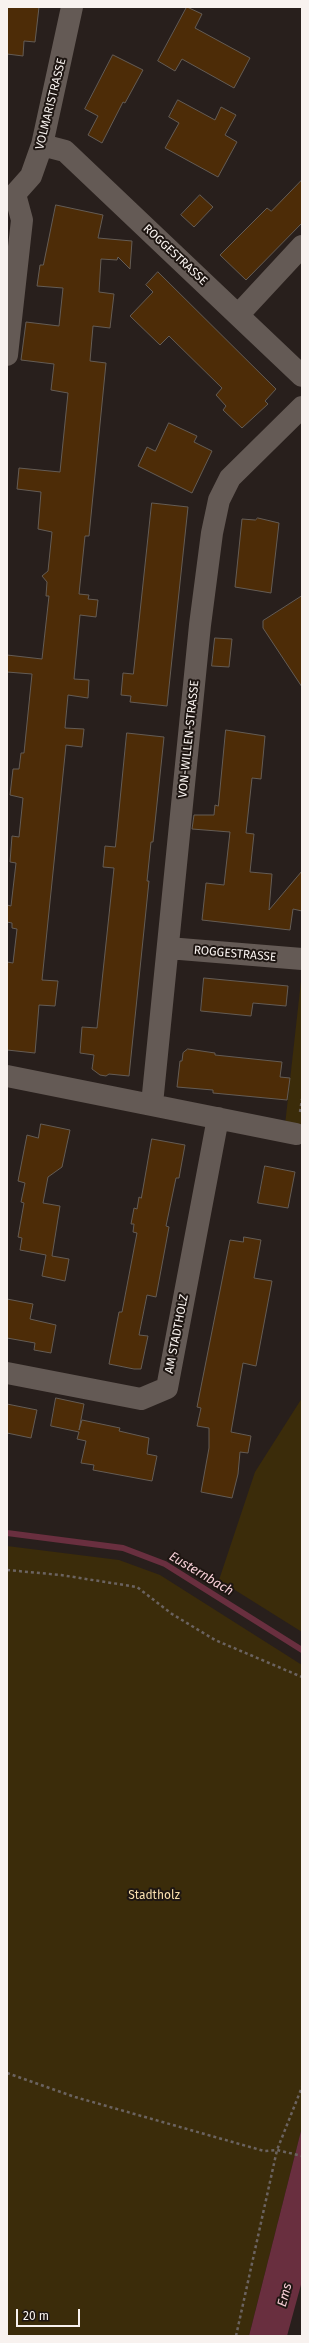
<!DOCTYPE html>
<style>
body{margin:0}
#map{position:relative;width:309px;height:2343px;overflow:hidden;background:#281f1c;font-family:"Fira Sans",sans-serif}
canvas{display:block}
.frame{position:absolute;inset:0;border:8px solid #f8f2ef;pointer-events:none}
.scale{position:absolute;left:16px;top:2309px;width:64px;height:18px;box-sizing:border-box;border:2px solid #f8f2ef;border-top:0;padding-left:5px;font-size:12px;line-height:14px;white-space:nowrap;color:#f8f2ef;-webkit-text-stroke:3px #1e1612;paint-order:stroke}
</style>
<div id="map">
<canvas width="309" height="2343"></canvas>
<div class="frame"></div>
<div class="scale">20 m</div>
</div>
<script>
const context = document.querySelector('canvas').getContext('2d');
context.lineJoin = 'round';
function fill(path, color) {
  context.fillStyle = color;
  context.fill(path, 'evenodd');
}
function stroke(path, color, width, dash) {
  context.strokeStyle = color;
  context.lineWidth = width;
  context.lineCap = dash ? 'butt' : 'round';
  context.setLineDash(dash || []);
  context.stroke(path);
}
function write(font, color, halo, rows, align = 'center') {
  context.font = font + ' "Fira Sans",sans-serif';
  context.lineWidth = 4;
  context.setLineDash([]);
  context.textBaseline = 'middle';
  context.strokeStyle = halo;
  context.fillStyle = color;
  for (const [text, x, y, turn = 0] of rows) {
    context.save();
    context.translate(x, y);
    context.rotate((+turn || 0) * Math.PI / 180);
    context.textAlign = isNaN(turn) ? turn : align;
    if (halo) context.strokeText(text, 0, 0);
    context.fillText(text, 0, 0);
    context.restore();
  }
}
const green = new Path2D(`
 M 302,972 L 302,1129 L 285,1125 Z
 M 302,1398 L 302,1632 L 219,1580 L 255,1472 Z
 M 7,1546 L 119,1560 L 160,1575 L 302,1665 L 302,2127 L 249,2336 L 7,2336 Z`);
const water = new Path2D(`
 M 302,2127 L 302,2281 L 287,2336 L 249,2336 Z`);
const stream = new Path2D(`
 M 7,1533 L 123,1548 L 165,1564 L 302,1650`);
const building = new Path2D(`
 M 7,7 L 39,7 L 35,42 L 24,41 L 23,56 L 7,54 Z
 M 187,7 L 202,14 L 195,28 L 250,58 L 234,88 L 182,59 L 175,71 L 158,61 Z
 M 113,55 L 143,70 L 125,103 L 123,102 L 102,143 L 88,135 L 98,116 L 85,109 Z
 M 178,100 L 215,120 L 221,107 L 236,115 L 225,135 L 237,142 L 218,177 L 165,148 L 179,123 L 169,117 Z
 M 302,180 L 302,223 L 246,280 L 220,255 L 267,208 L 271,211 Z
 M 200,195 L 213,207 L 194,227 L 181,215 Z
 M 56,205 L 103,215 L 98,238 L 132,241 L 130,269 L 118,257 L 117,260 L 101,259 L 99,292 L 114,294 L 110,328 L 93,326 L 90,361 L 106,363 L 89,536 L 85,536 L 79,594 L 89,595 L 88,599 L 98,600 L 96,617 L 80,615 L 74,679 L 89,680 L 88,698 L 68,695 L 65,728 L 84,729 L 82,747 L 66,745 L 42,980 L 58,981 L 55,1006 L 39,1005 L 35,1053 L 7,1050 L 7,962 L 13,963 L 17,929 L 12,928 L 12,923 L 7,922 L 7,905 L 11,906 L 16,863 L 10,862 L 12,836 L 19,837 L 23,798 L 10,795 L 13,769 L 19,769 L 21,753 L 24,753 L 32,674 L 7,672 L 7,655 L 42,659 L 49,596 L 46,596 L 47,582 L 42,576 L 48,571 L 52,532 L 38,529 L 41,492 L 17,489 L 19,468 L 60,472 L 68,393 L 51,390 L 54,364 L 21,360 L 26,322 L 59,326 L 63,288 L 37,286 L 40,265 L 43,265 Z
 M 158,272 L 276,389 L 265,401 L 268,404 L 242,428 L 223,410 L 226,406 L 216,395 L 222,388 L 169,336 L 160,345 L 130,316 L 153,292 L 146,285 Z
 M 169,423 L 197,436 L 194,442 L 212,451 L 192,493 L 138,466 L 147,447 L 155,451 Z
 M 152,503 L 188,507 L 167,706 L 130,702 L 131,696 L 121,695 L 123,673 L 133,674 Z
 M 258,518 L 279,523 L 271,593 L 235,587 L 242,519 L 255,520 Z
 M 302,596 L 302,687 L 263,628 L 263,621 Z
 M 215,638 L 232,639 L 229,667 L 212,666 Z
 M 226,730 L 265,736 L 261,779 L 252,778 L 246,833 L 254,834 L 250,872 L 272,874 L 269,910 L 302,871 L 302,911 L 293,909 L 290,930 L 202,920 L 206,883 L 224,885 L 230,832 L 192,829 L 194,815 L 214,815 L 215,805 L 218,806 Z
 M 127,733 L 164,737 L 153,842 L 151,842 L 147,881 L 149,881 L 129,1076 L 109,1074 L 106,1076 L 100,1075 L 92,1069 L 94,1055 L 80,1053 L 82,1027 L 97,1028 L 114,868 L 103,867 L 105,846 L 115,847 Z
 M 204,978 L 288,986 L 286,1006 L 253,1003 L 251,1016 L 201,1011 Z
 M 188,1049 L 215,1053 L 215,1055 L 282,1062 L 280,1077 L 290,1078 L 287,1100 L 213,1093 L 213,1090 L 177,1087 L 180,1061 L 182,1061 L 183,1053 Z
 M 41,1124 L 70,1130 L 62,1167 L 48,1177 L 43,1203 L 60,1206 L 52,1256 L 69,1259 L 65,1281 L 42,1276 L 46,1255 L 20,1250 L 22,1238 L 18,1237 L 24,1203 L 21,1202 L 25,1183 L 18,1181 L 27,1135 L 38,1138 Z
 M 152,1139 L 185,1145 L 179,1178 L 176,1178 L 166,1226 L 169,1227 L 156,1297 L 147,1295 L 139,1335 L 148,1336 L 141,1369 L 134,1369 L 109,1364 L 119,1312 L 122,1312 L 137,1233 L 133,1232 L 134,1224 L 131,1224 L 134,1208 L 137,1209 L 139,1197 L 141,1198 Z
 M 265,1166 L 295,1172 L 288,1208 L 258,1203 Z
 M 244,1237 L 261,1240 L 254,1278 L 272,1281 L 256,1366 L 243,1363 L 231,1432 L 251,1436 L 248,1453 L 240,1452 L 238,1474 L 232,1498 L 201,1492 L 209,1448 L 209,1428 L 197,1426 L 201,1408 L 197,1407 L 230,1240 L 243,1242 Z
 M 7,1299 L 33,1304 L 30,1319 L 56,1325 L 51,1353 L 34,1350 L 35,1343 L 7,1338 Z
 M 56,1398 L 84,1404 L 79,1430 L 82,1420 L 120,1428 L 119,1431 L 149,1438 L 147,1454 L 157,1456 L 152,1481 L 93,1470 L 94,1465 L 81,1463 L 86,1441 L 77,1439 L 79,1432 L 51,1426 Z
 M 7,1404 L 37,1410 L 31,1438 L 7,1433 Z`);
const path = new Path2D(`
 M 300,1112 L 302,1099
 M 7,1570 L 61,1575 L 137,1587 L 172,1614 L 215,1640 L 302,1677
 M 7,2073 L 75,2097 L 264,2151 L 277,2150 L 302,2156
 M 236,2336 L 277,2150 L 302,2087`);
const minor = new Path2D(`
 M 42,145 L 65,151 L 302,376
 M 7,198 L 15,194 L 31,176 L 42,145 L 72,7
 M 239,314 L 302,246
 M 7,355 L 22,220 L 15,194
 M 168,948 L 302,959
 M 7,1076 L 296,1134
 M 152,1104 L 200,625 L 212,533 L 219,500 L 230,478 L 302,407
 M 7,1373 L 141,1399 L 167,1388 L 218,1118`);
const streetNames = [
 ["VOLMARISTRASSE",51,104,-76],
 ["ROGGESTRASSE",175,255,43],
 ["VON-WILLEN-STRASSE",189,739,-84],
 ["ROGGESTRASSE",235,954,5],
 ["AM STADTHOLZ",177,1334,-79]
];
const parkNames = [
 ["Stadtholz",154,1896]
];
const waterNames = [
 ["Eusternbach",201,1574,31],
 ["Ems",285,2295,-75]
];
fill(green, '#3b2c0a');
fill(water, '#692f3f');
stroke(stream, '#692f3f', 6);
fill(building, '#4d2c07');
stroke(building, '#645c55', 1);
stroke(path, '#6b6360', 2.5, [3, 3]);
stroke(minor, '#645a55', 22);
write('12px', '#f8f2ef', '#1e1612', streetNames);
write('12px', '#f9dfaf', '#1e1612', parkNames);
write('italic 13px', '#f8d0d8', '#1e1612', waterNames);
</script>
